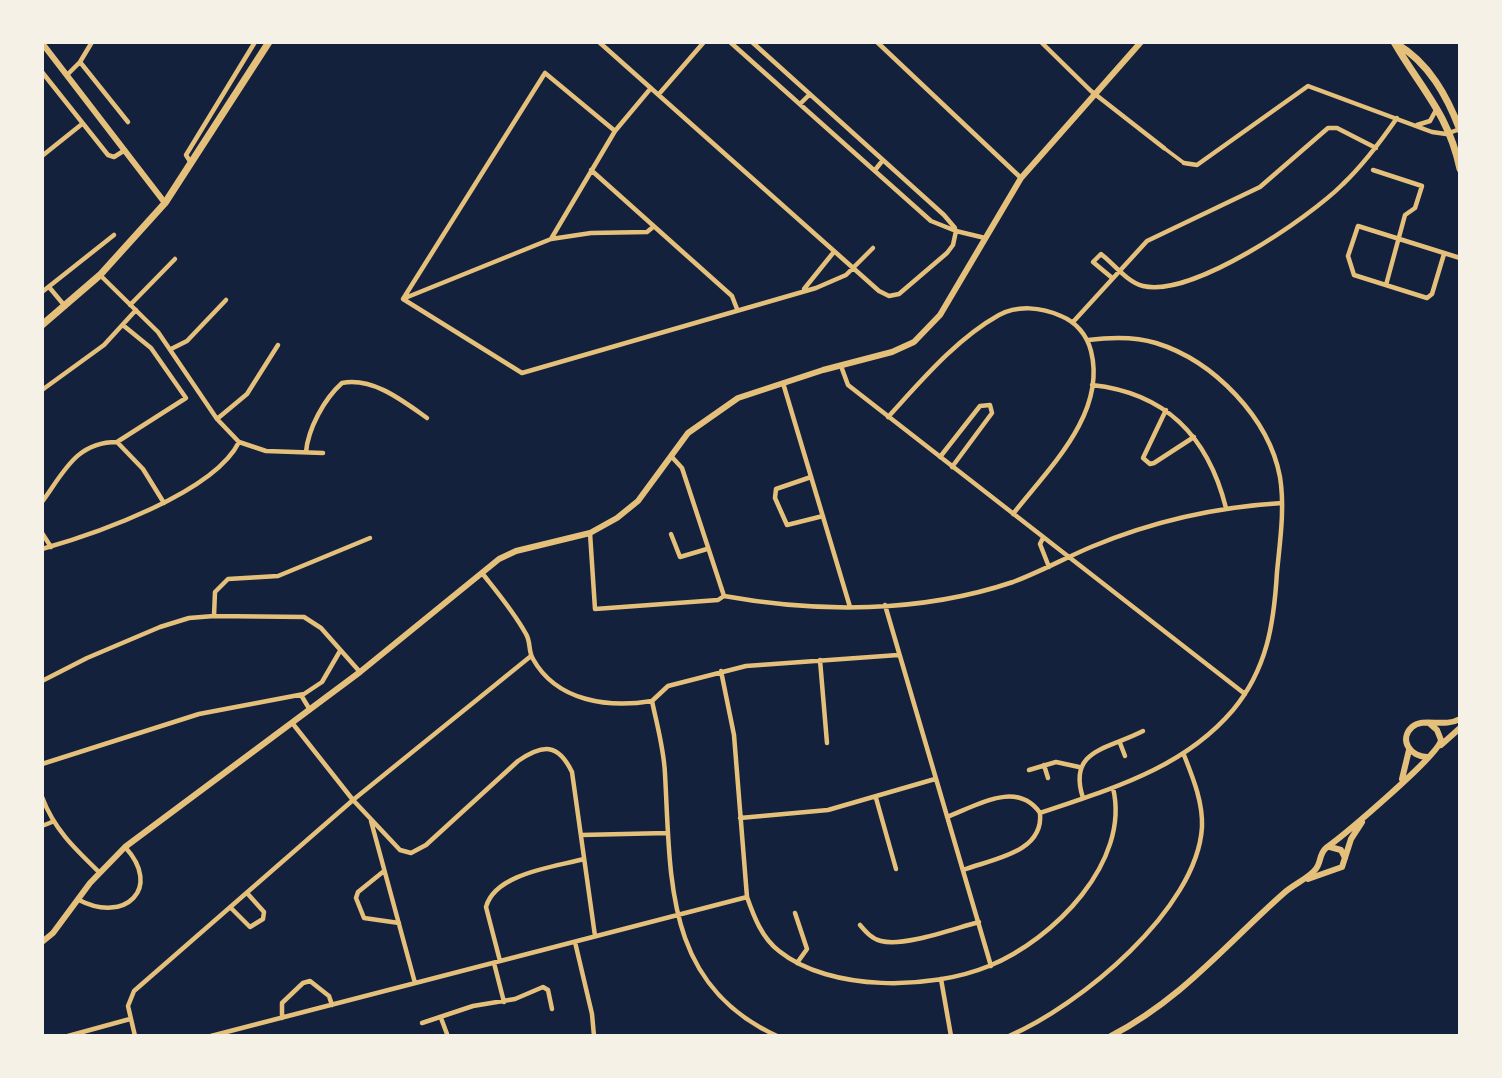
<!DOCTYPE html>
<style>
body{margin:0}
#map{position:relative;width:1502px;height:1078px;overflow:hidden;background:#14213d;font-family:Manrope,sans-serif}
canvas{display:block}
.frame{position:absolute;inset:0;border:44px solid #f6f1e7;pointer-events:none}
</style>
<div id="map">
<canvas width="1502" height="1078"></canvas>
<div class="frame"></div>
</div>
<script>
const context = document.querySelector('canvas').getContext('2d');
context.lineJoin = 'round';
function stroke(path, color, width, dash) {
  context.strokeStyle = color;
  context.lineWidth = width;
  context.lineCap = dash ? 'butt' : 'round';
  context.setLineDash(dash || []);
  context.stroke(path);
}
const pedestrian = new Path2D(`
 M 1164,148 L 1184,163`);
const minor = new Path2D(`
 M 599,42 L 879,291 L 889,296 L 899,294 L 947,253 L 953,245 L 956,231 L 985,238
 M 730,42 L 931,221 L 956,231
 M 752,42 L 944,215 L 955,228
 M 877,42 L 1021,178
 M 1041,42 L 1091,91 L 1164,148
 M 80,62 L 128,122
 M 42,72 L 108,155 L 114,157 L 125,150
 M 67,75 L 80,62 L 92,42
 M 659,94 L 704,42
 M 800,104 L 810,94
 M 1417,125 L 1430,121 L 1436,110
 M 615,131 L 545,73 L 403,299 L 522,373 L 816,288 L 846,275 L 873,248
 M 42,156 L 82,124
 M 191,163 L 186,155 L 255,42
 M 1184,163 L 1197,165 L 1204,160 L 1308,86 L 1432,132 L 1446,134 L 1460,129
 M 591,170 L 732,296 L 737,309
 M 875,170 L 883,160
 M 1373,170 L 1422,186 L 1415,208 L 1405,215 L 1386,285
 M 551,239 L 615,131 L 651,88
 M 1444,254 L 1432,294 L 1427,298 L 1354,275 L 1348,256 L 1358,226 L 1460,258
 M 100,275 L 158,332 L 217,419 L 239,442 L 266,451 L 323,453
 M 1111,277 L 1093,262 L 1101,254 C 1114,264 1127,282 1143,286 C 1192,298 1309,218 1343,184 C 1364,164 1381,141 1397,118
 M 49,287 L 64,305
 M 804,289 L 833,253
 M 42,292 L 114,235
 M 405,298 L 551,239 L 591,233 L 647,232 L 653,227
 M 130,305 L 175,259
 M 1073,322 L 1147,241 L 1260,187 L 1328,128 L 1337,128 L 1376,148
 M 171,349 L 187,341 L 226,300
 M 841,366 L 848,385 L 1245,694
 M 783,383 L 850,607
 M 1092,385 C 1166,393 1208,436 1226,508
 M 42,390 L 104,345 L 136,310
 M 1166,410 L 1143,458 L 1150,464 L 1154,463 L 1194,437
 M 888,417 C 921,381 956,339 999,315 C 1018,305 1041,307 1061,316 C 1076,322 1087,335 1091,351 C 1107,414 1048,469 1013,514
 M 217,419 L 247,394 L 278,345
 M 117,442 L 186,398 L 151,348 L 124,326
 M 306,452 C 308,429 324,399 342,383 C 373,377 403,401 427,418
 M 671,456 L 682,468 L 724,596
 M 940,457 L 980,406 L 990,405 L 992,413 L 952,467
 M 811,477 L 776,489 L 775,498 L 787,525 L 823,516
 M 42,502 C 64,472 76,442 117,442 L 143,469 L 164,503
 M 42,533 L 51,547
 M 590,533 L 595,609 L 718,600 L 724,596 C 818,613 921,613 1013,582 C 1040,572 1065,558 1091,547 C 1153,521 1216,507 1282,503
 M 671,534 L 680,557 L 707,549
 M 1043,538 L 1040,544 L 1049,567
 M 42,549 C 95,534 214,493 239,442
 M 482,573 C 497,592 514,612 526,634 C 531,642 528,651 533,659 C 557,702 609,708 652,701
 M 885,605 L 991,966
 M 214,616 L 215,592 L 228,579 L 278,576 L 370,538
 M 820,660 L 827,743
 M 721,671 L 734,735 L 747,897 C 754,917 762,938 779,951 C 830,992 931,990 989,966 C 1053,940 1131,862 1113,788
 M 42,681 L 87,658 L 160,627 L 189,618 L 214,616 L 304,617 L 321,628 L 360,672
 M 301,695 L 310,710
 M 652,701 C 657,725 664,749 665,774 C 671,879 664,984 777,1036
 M 652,701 L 668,686 L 746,666 L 898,655
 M 293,724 L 353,800 L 400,850 L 411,853 L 426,845 L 518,761 C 543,744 558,743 572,772 L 595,936
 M 1120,743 L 1125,756
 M 42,764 L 199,714 L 304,694 L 322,682 L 340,651
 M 1044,765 L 1048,778
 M 1029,770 L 1056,762 L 1079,767
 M 42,797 C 54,829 74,848 99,872
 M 876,798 L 896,869
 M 1083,798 C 1067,749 1109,749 1143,731
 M 1040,813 C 1110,789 1183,769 1233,710 C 1267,669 1274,624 1277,572 C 1280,541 1285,508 1280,477 C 1269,418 1214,361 1156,343 C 1134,336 1111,337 1088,340
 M 947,817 C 978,805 1017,780 1040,813 C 1044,853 992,859 963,870
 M 740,818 L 828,810 L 935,779
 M 371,821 L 415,983
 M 42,826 L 52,822
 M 581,835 L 667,833
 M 384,871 L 358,892 L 356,898 L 364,918 L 399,923
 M 79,900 C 125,924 163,888 125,847
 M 231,908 L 250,927 L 263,919 L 264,912 L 247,893
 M 795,913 L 807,949 L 797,963
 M 860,925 C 866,932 872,939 881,941 C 905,947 955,928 979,922
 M 575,942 L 592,1014 L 594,1036
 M 500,961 L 486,907 C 495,873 555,867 584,859
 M 494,963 L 504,1002
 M 941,979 L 951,1036
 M 282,1018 L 282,1003 L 303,983 L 310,981 L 329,996 L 332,1005
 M 441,1018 L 447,1034
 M 422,1023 L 473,1006 L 515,999 L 543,987 L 548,990 L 552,1009
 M 68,1036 L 130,1019
 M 135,1036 L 128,1006 L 134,991 L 353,800 L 531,656
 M 211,1036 L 747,897
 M 1009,1036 C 1079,1006 1197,910 1202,827 C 1203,802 1193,778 1184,755`);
const tertiary = new Path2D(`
 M 42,43 L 165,203
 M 1441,745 L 1460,728
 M 1427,757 C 1411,757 1398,740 1412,727 C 1423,717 1444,728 1460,719
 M 1402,779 L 1409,750
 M 1330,847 L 1341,850 L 1345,858
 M 1308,879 L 1342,867 L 1351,839 L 1362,822
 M 42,942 L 53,933 L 90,883 L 125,847 L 360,672 L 499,559 L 516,551 L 590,533 L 617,518 L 638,501 L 688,433 L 738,398 L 823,370 L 892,352 L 914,342 L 940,315 L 1021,178 L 1141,42
 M 1111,1036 C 1182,999 1225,945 1284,893 C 1293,885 1305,880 1314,871 C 1322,864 1318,855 1326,848 C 1344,835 1439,755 1441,740 L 1437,730 L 1429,723`);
const primary = new Path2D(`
 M 1394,42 C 1421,89 1448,113 1460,169
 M 1397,44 C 1429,63 1447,96 1460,130
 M 42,325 L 100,275 L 165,203 L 269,42`);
stroke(pedestrian, '#e5c07b', 3.5);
stroke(minor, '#e5c07b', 4.5);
stroke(tertiary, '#e5c07b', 6);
stroke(primary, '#e5c07b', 7);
</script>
